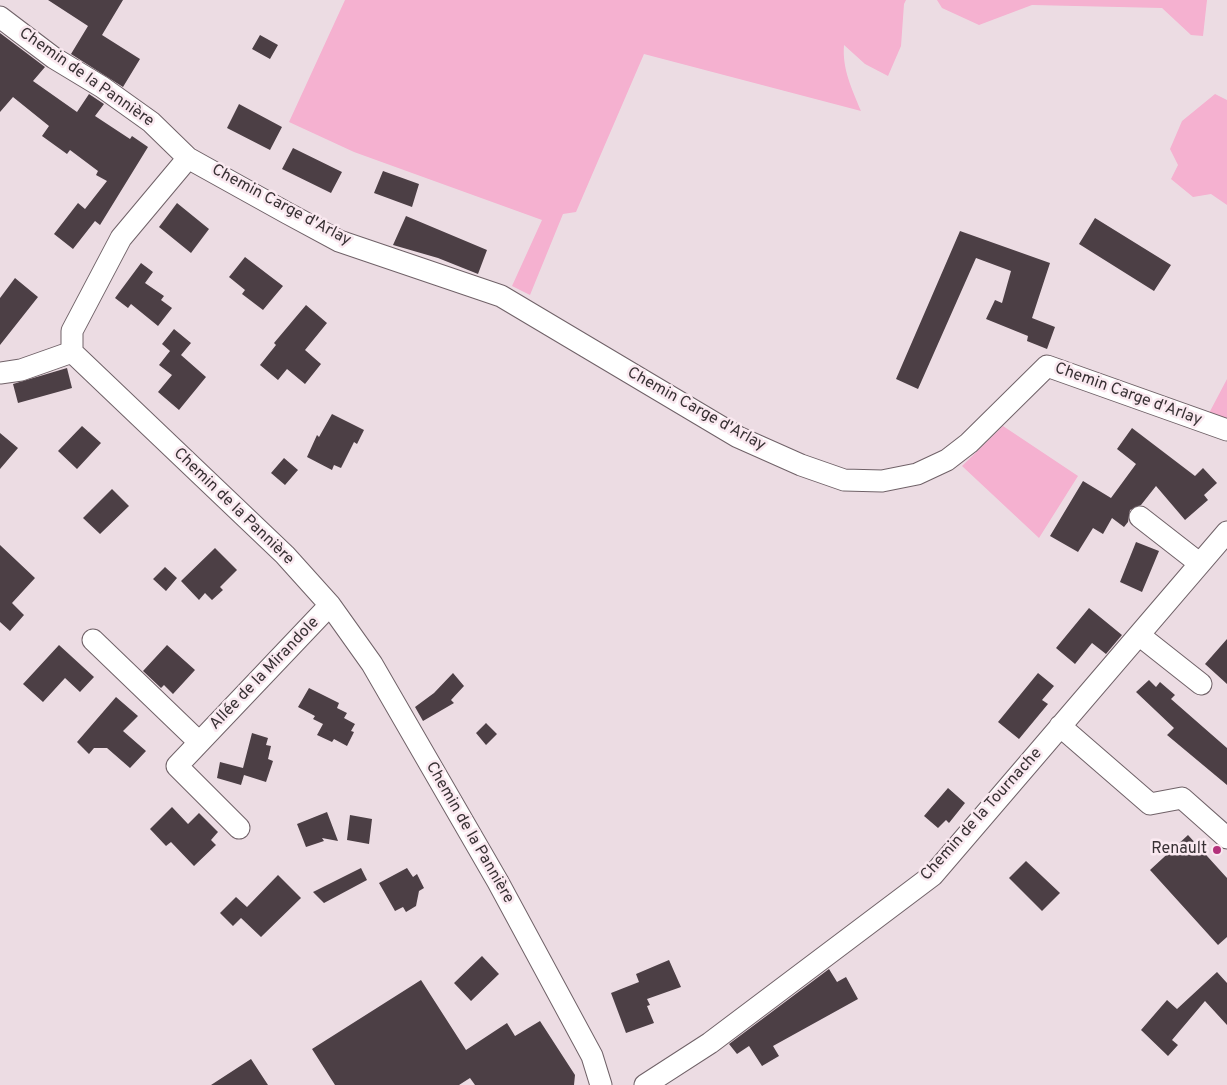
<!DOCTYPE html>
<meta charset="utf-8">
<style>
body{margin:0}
canvas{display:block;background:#ecdce3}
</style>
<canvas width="1227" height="1085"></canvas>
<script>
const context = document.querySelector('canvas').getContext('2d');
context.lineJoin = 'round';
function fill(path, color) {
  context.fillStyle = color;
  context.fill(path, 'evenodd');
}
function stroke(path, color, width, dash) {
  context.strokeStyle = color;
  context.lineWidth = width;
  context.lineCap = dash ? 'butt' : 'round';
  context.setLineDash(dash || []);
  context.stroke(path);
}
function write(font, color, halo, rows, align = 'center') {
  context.font = font + ' Overpass,sans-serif';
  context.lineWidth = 5;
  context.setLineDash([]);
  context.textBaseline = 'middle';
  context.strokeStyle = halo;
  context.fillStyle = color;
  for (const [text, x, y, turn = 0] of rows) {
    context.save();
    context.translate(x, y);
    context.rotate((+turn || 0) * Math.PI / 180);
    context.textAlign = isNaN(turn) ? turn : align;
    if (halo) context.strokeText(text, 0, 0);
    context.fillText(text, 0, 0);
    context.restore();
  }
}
const green = new Path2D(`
 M 345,0 L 906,0 L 904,4 L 901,46 L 888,76 L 865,64 L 844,45 C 842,69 852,89 861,111 L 644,54 L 576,212 L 563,214 L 530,295 L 512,286 L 542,220 L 354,152 L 289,122 Z
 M 937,0 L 1207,0 L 1203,36 L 1191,35 L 1162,8 L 1032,5 L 979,25 L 942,8 Z
 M 1215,94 L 1227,100 L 1227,205 L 1211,194 L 1193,197 L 1171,179 L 1178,165 L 1170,149 L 1182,121 Z
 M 1227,379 L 1227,422 L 1207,417 Z
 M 1003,426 L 1078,476 L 1039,538 L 962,466 Z`);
const building = new Path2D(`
 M 48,0 L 123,0 L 102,35 L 140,59 L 123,87 L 71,54 L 88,26 Z
 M 0,33 L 45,67 L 33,81 L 77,112 L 89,94 L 104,104 L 95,116 L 130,139 L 132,136 L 148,147 L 100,225 L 95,221 L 73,249 L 54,234 L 78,203 L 85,209 L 107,181 L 96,175 L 98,171 L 70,150 L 67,154 L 42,136 L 49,126 L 13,97 L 0,112 Z
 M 260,35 L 278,45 L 270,59 L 252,49 Z
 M 239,104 L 282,127 L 270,150 L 227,128 Z
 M 293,148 L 342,172 L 331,193 L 282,169 Z
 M 383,171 L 419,184 L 412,207 L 374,193 Z
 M 177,203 L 209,229 L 191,253 L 159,227 Z
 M 406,216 L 487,250 L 478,274 L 438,258 L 393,245 Z
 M 1095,218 L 1171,265 L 1154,291 L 1079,244 Z
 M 960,231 L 1050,263 L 1032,318 L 1055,327 L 1047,349 L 1027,341 L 1028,336 L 986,319 L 995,300 L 1002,303 L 1011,271 L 976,258 L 918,389 L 896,379 Z
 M 245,257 L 283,286 L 263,310 L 242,294 L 245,290 L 229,277 Z
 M 141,263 L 153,272 L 145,283 L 164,296 L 161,300 L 172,308 L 158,326 L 131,304 L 128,308 L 115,298 Z
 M 15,278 L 38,297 L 0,345 L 0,298 Z
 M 306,305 L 327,323 L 305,350 L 321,364 L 305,384 L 287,369 L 278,380 L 260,365 L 276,345 L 274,343 Z
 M 174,329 L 191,343 L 181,355 L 206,377 L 179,410 L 158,392 L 172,375 L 159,365 L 170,351 L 162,344 Z
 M 67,368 L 72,388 L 18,403 L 13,384 Z
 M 332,414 L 364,430 L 357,444 L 354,442 L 341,468 L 334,465 L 332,470 L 307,457 L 317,435 L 319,437 Z
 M 82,426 L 101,443 L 77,469 L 58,451 Z
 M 1132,428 L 1195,476 L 1203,468 L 1217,483 L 1204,495 L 1208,500 L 1185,520 L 1156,486 L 1141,505 L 1130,510 L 1128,522 L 1124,527 L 1112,518 L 1103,534 L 1093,528 L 1078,552 L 1050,536 L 1083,481 L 1111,498 L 1136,464 L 1117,449 Z
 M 0,433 L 18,448 L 0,469 Z
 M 284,458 L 298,470 L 285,485 L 271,473 Z
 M 112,489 L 129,506 L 100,534 L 83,518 Z
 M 1136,542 L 1159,551 L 1142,592 L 1120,582 Z
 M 0,545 L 35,578 L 12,603 L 24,615 L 10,631 L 0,622 Z
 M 215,548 L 237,570 L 220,587 L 223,590 L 212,600 L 205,593 L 199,600 L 181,581 Z
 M 165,567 L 177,578 L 166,591 L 153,579 Z
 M 1089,608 L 1122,635 L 1106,654 L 1092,643 L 1075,664 L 1056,648 Z
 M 1227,639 L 1227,684 L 1205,664 Z
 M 59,645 L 94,677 L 80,692 L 65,678 L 43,702 L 23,684 Z
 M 167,645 L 195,670 L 173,694 L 164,685 L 161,688 L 143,671 Z
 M 453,673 L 464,686 L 451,700 L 454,703 L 423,721 L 415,707 L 434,693 Z
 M 1038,673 L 1054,686 L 1042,700 L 1048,704 L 1019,739 L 998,722 Z
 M 1149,680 L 1156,687 L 1160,682 L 1175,695 L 1171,699 L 1227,748 L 1227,785 L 1167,735 L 1174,728 L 1136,692 Z
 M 309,688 L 339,703 L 337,708 L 347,713 L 344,718 L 355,724 L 351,731 L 354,732 L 347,746 L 334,739 L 332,742 L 317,735 L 323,724 L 313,719 L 315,716 L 298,707 Z
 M 116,697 L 138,716 L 123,731 L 146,751 L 130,768 L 107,748 L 94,748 L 89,754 L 77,742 Z
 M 486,723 L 497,734 L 486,745 L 476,733 Z
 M 252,733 L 268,738 L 266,745 L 271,746 L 268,759 L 273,761 L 266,782 L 244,775 L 241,785 L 217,778 L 220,762 L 243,768 Z
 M 948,788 L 965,803 L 949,823 L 946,820 L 938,828 L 924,816 Z
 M 172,807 L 188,824 L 199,813 L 218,832 L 211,840 L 216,845 L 194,866 L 171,842 L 166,846 L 150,829 Z
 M 327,812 L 338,841 L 322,838 L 324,841 L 306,847 L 297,824 Z
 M 350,815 L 372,819 L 369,844 L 347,840 Z
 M 1188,835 L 1227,878 L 1227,937 L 1218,945 L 1150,870 Z
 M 1026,861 L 1060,893 L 1042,911 L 1009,878 Z
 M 361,868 L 367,880 L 324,903 L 313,892 Z
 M 407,868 L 413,877 L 417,874 L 424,888 L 419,891 L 416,906 L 406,912 L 403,907 L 395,911 L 379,883 Z
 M 278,875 L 301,898 L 261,937 L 241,918 L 233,926 L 220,913 L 236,897 L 247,907 Z
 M 482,956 L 499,974 L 471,1001 L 454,983 Z
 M 669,960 L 681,987 L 647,999 L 650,1005 L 647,1006 L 654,1023 L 626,1033 L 611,993 L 639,982 L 636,974 Z
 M 829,969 L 837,982 L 846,977 L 858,999 L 773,1046 L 779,1056 L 762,1066 L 749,1046 L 737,1054 L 729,1044 Z
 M 1217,972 L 1227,983 L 1227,1025 L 1205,1001 L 1172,1040 L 1178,1045 L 1168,1056 L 1141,1030 L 1167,1000 L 1177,1009 Z
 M 421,980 L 466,1050 L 507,1023 L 515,1036 L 540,1021 L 575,1075 L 574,1085 L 475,1085 L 470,1078 L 459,1085 L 335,1085 L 312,1049 Z
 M 251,1059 L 268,1085 L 211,1085 Z`);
const minor = new Path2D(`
 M 0,17 L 54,58 L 102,87 L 151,122 L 188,158 L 287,213 L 339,241 L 501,296 L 738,437 L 801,465 L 844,480 L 882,481 L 917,474 L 947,460 L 969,443 L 1047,366 L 1227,430
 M 188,158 L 121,238 L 72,331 L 72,352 L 285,555 L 330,605 L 372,664 L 498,882 L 592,1056 L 601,1085
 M 0,373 L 21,370 L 72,352
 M 1140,517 L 1199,563
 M 1139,635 L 1201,684
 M 93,640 L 199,742
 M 1060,726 L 1150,804 L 1182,798 L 1227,838
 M 239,828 L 177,766 L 330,605
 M 645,1085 L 710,1043 L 933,875 L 1227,532`);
const markers = [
 [1217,850,5,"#b3317b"]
];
const streetNames = [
 ["Chemin de la Pannière",86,78,35],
 ["Chemin Carge d'Arlay",281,206,28],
 ["Chemin Carge d'Arlay",1128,395,20],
 ["Chemin Carge d'Arlay",696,410,29],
 ["Chemin de la Pannière",233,507,44],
 ["Allée de la Mirandole",265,674,-46],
 ["Chemin de la Tournache",982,815,-48],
 ["Chemin de la Pannière",469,833,60]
];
const poiNames = [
 ["Renault",1207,850]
];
fill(green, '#f5b1d0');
fill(building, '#4c3f45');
stroke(minor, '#706268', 23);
stroke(minor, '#fff', 21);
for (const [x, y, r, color] of markers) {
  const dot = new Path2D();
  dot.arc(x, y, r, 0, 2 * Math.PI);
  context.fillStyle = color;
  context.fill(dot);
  stroke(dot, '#fae9f0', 2);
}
write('16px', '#383134', '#fae9f0', streetNames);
write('16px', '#383134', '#fae9f0', poiNames, 'right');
</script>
